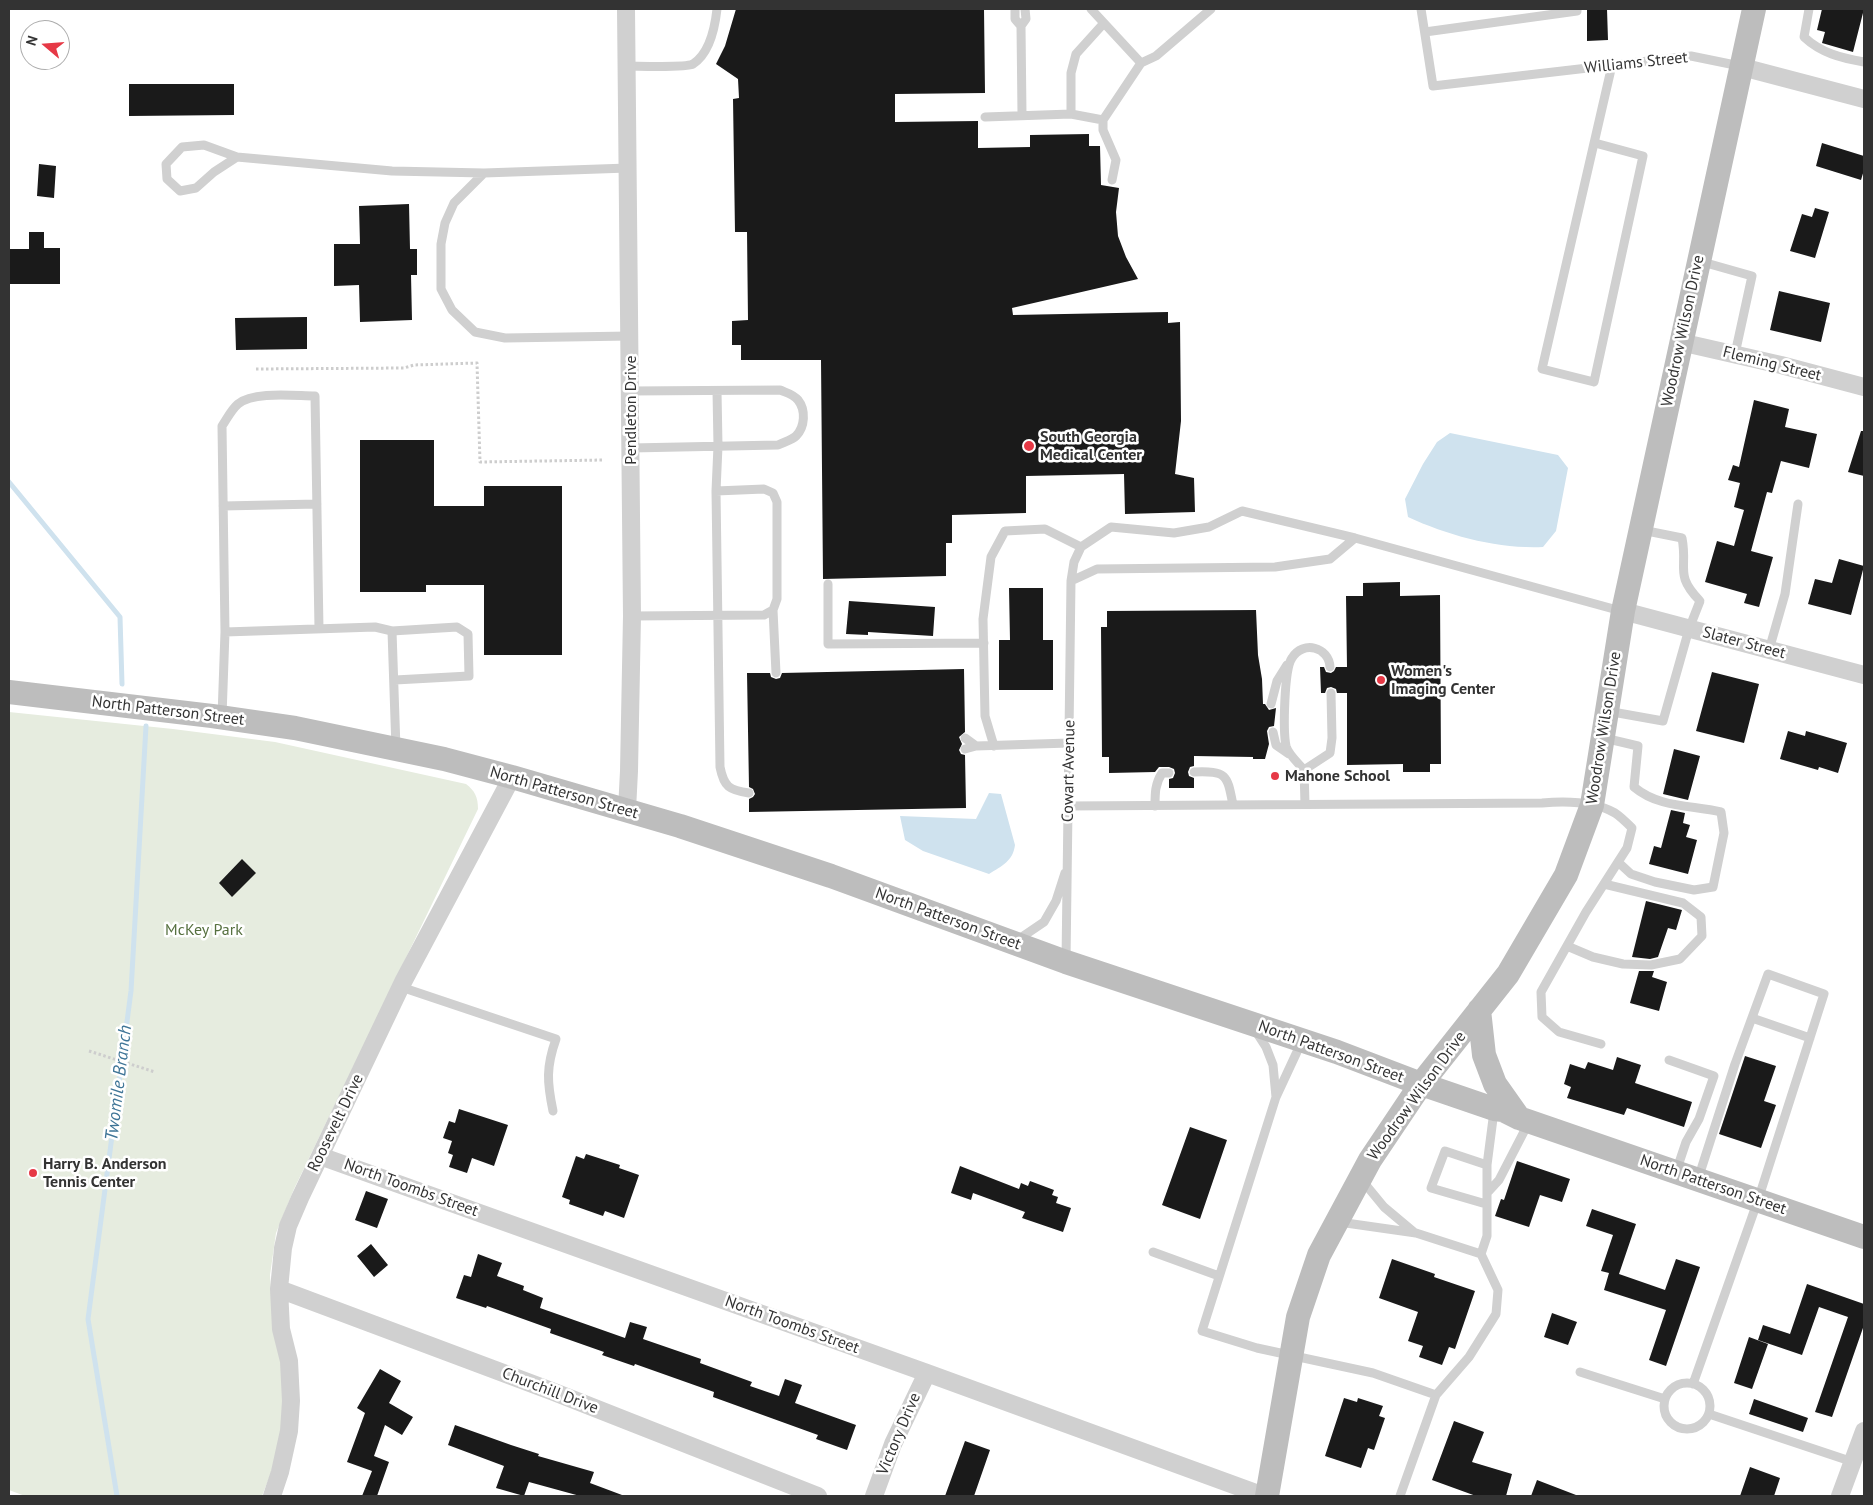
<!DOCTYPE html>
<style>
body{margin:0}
#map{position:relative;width:1873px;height:1505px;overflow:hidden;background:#fff;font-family:"PT Sans",sans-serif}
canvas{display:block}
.frame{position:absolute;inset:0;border:10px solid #333;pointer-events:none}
.north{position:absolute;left:20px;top:20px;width:50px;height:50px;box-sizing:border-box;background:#fff;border:1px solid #adadad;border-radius:50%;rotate:288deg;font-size:14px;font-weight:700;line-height:20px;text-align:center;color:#333}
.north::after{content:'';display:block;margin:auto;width:18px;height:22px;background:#e63946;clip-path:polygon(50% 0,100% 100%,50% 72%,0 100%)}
</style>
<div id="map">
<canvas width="1873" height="1505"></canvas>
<div class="frame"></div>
<div class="north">N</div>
</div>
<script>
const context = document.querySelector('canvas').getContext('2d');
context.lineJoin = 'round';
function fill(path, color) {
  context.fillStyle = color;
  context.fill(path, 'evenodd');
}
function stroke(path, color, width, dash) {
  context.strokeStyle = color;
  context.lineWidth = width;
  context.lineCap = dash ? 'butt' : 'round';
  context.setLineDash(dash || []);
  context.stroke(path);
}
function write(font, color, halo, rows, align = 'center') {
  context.font = font + ' "PT Sans",sans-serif';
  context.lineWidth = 5;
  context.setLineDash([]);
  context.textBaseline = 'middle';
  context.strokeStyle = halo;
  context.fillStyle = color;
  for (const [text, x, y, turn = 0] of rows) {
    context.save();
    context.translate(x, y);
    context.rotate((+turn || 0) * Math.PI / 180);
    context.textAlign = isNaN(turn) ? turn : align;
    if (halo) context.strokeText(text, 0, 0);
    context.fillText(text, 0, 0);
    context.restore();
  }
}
const green = new Path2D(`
 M 9,712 L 173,729 L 275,742 L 466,784 C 475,791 478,797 478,809 L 294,1189 L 276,1233 L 270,1275 L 272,1314 L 284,1369 L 285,1422 L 276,1460 L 262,1496 L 25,1496 L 9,1490 Z`);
const water = new Path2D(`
 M 1450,433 L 1558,455 L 1568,468 L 1556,531 L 1543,547 C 1498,549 1449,536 1408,517 L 1405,499 L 1423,464 L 1437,442 Z
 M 989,793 L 1001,794 L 1015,845 C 1013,861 1002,866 989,874 L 923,851 L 905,840 L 900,816 L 976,819 Z`);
const stream = new Path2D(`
 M 9,482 L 120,617 L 122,684
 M 117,1496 L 88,1319 L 131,991 L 146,726`);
const building = new Path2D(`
 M 736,9 L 984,9 L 985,93 L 895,94 L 895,122 L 978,121 L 978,148 L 1030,147 L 1030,135 L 1089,134 L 1089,146 L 1100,146 L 1101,185 L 1119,188 L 1116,212 L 1118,236 L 1126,257 L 1138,279 L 1012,308 L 1013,315 L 1168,312 L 1168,323 L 1180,322 L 1181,421 L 1175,474 L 1194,478 L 1195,512 L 1125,514 L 1124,474 L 1026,476 L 1026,513 L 952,515 L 952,543 L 946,543 L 946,576 L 823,579 L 821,360 L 741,360 L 741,345 L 732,345 L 732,321 L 748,320 L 747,232 L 735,232 L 733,99 L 739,98 L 738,79 L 716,64 L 725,46 Z
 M 1587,9 L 1607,9 L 1608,40 L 1587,41 Z
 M 1822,9 L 1864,9 L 1853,52 L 1822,43 L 1825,32 L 1817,30 Z
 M 129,84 L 234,84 L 234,115 L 129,116 Z
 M 1822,143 L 1864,156 L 1864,170 L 1861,180 L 1816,166 Z
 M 39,164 L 56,166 L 54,198 L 37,196 Z
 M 409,204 L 410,249 L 417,249 L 417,275 L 411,275 L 412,320 L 360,322 L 359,285 L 334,286 L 334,244 L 360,244 L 359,206 Z
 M 1815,208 L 1829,212 L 1815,258 L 1790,251 L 1802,214 L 1812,217 Z
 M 29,232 L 44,232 L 44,248 L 60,248 L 60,284 L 9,284 L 9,249 L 29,249 Z
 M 1779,291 L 1830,303 L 1821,342 L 1770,330 Z
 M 307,317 L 307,349 L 236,350 L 235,318 Z
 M 1754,400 L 1789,409 L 1785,427 L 1817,434 L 1809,468 L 1781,461 L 1772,493 L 1767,492 L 1751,551 L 1773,557 L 1759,607 L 1744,603 L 1747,594 L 1705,582 L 1717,541 L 1734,546 L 1744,510 L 1734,507 L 1740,483 L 1728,480 L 1733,465 L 1739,467 Z
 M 1861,431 L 1864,431 L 1864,476 L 1848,472 Z
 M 360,440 L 434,440 L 434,506 L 484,506 L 484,486 L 562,486 L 562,655 L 484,655 L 484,585 L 426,585 L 426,592 L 360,592 Z
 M 1839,559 L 1864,566 L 1851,615 L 1808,604 L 1815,579 L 1832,583 Z
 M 1400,582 L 1400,596 L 1440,595 L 1441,764 L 1430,764 L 1430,772 L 1403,772 L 1403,764 L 1347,765 L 1347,693 L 1337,693 L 1336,689 L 1331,687 L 1327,688 L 1325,693 L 1321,693 L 1320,667 L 1324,667 L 1326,672 L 1331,673 L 1334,671 L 1336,667 L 1347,667 L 1346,596 L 1363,596 L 1363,583 Z
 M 1009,588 L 1043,588 L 1043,640 L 1053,640 L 1053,690 L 999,690 L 999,640 L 1010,640 Z
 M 849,601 L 935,607 L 933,636 L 868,632 L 868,635 L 846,634 Z
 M 1256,610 L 1258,655 L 1262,679 L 1263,704 L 1265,704 L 1269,710 L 1276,708 L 1274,726 L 1269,727 L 1267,731 L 1269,744 L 1265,759 L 1253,759 L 1253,757 L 1194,756 L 1194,766 L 1190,767 L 1188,772 L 1189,776 L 1194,778 L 1194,788 L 1169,788 L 1169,779 L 1173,778 L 1175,773 L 1174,769 L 1169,767 L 1159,767 L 1155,772 L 1109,773 L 1109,757 L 1102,757 L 1101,627 L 1107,627 L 1107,611 Z
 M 964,669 L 965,732 L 959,737 L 962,744 L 959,750 L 961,754 L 965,755 L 966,808 L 749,812 L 749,799 L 753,797 L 755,794 L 753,789 L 749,787 L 747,673 L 770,673 L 771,677 L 776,679 L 780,678 L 782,673 Z
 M 1712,672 L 1759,684 L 1744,743 L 1696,731 Z
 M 1788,731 L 1805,736 L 1806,731 L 1847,743 L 1838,773 L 1819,767 L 1818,770 L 1780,759 Z
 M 1674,749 L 1700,756 L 1688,800 L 1663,794 Z
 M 1671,810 L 1685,813 L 1683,823 L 1690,825 L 1686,837 L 1697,840 L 1688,874 L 1649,864 L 1654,846 L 1661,848 Z
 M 242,859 L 256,873 L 232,897 L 219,883 Z
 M 1646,901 L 1682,910 L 1676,930 L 1668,928 L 1658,957 L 1650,959 L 1632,957 Z
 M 1639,971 L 1654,971 L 1652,977 L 1667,982 L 1659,1011 L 1630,1003 Z
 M 1745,1056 L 1776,1066 L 1764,1101 L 1776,1105 L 1761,1148 L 1719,1134 Z
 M 1617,1057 L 1641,1065 L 1635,1083 L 1692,1102 L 1684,1127 L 1627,1108 L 1624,1115 L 1567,1098 L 1571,1087 L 1564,1084 L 1570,1064 L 1585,1069 L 1588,1062 L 1613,1070 Z
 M 459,1109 L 508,1125 L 494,1166 L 472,1158 L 467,1173 L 449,1167 L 453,1155 L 448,1153 L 452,1141 L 443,1138 L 449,1121 L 455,1123 Z
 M 1190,1127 L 1227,1140 L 1200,1219 L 1162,1205 Z
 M 586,1154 L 620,1165 L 619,1168 L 639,1175 L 624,1218 L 605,1211 L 603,1216 L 569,1204 L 570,1200 L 562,1197 L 576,1156 L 584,1159 Z
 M 1517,1161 L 1570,1179 L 1562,1202 L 1540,1195 L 1529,1227 L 1495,1216 L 1501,1199 L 1504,1200 Z
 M 960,1166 L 1019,1189 L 1021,1183 L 1028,1186 L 1030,1181 L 1054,1190 L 1052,1195 L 1058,1197 L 1056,1203 L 1071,1208 L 1063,1232 L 1022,1218 L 1025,1212 L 973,1193 L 971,1200 L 951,1193 Z
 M 366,1191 L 388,1199 L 377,1228 L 355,1220 Z
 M 1592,1209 L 1636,1224 L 1619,1274 L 1665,1290 L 1676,1259 L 1700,1267 L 1666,1366 L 1649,1360 L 1666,1310 L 1604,1290 L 1609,1273 L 1601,1271 L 1613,1235 L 1586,1226 Z
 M 371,1244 L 388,1265 L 374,1277 L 357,1256 Z
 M 478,1254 L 502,1263 L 497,1276 L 524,1286 L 523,1290 L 543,1298 L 540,1308 L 625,1338 L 630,1322 L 647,1327 L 643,1339 L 701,1359 L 700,1363 L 752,1382 L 750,1386 L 779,1396 L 785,1379 L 802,1385 L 795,1403 L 856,1425 L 847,1450 L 816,1439 L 818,1435 L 713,1397 L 714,1392 L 635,1364 L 634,1366 L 602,1355 L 604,1352 L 550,1333 L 551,1329 L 487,1306 L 486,1308 L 456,1298 L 464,1275 L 471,1277 Z
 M 1392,1259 L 1435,1274 L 1434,1277 L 1475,1291 L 1455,1349 L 1449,1347 L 1442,1365 L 1419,1357 L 1423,1346 L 1408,1341 L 1418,1312 L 1379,1298 Z
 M 1807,1284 L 1864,1304 L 1864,1325 L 1832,1417 L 1815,1412 L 1848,1317 L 1819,1307 L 1802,1355 L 1758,1340 L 1763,1325 L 1790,1334 Z
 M 1552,1313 L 1577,1322 L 1568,1345 L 1544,1337 Z
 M 1749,1337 L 1768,1344 L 1752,1389 L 1734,1383 Z
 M 380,1369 L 401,1381 L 389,1403 L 413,1417 L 402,1435 L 385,1425 L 374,1456 L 389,1462 L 377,1496 L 362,1496 L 372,1471 L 347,1462 L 365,1413 L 357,1408 Z
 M 1344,1398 L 1357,1402 L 1358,1398 L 1383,1406 L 1379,1416 L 1385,1418 L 1374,1450 L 1368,1448 L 1361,1468 L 1325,1456 Z
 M 1754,1399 L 1808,1418 L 1803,1432 L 1749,1414 Z
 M 1454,1421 L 1484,1432 L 1472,1462 L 1512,1474 L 1506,1496 L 1476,1496 L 1432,1480 Z
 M 455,1425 L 511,1445 L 539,1454 L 538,1456 L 594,1472 L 590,1483 L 622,1495 L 621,1496 L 580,1496 L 529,1482 L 524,1496 L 496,1488 L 504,1466 L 448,1445 Z
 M 965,1441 L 990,1450 L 974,1496 L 945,1496 Z
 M 1750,1467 L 1780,1478 L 1774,1496 L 1740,1496 Z
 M 1537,1480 L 1576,1495 L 1576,1496 L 1531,1496 Z`);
const path = new Path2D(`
 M 256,369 L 404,368 L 414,365 L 477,363 L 480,462 L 604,460
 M 89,1051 L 155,1072`);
const lane = new Path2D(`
 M 1015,9 L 1015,19 L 1021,26
 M 1091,9 L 1141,63
 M 1421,9 L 1433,86 L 1691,56 L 1740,66
 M 1809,9 L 1804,37 C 1821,53 1841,58 1864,62
 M 1425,32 L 1577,11 L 1577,9
 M 627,66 C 639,66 686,68 693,64 C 710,53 715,27 717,9
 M 1071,114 L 1103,120 L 1141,63 L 1156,56 L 1211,9
 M 1022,115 L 1021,26 L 1026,19 L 1025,9
 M 985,117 L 1071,114 L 1071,73 L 1076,54 L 1104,23
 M 1103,120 L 1103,130 L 1116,160 L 1112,180
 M 1595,143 L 1643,156 L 1594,382 L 1542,369 L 1612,65
 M 237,157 L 214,172 L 196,188 L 180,191 L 167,179 L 166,164 L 182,147 L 204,145 L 237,157 L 392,171 L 484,173 L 628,168
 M 484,173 L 454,203 L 445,223 L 441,244 L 441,289 L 452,310 L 475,332 L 505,338 L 630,336
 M 1699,261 L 1752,276 L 1735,354
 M 631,391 L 780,390 C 787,393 793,394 798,400 C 806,410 805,427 796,436 C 792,440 784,442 778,445 L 631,448
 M 717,391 L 718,446 L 716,491 L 720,767 C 724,787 729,790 749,793
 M 223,506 L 317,504
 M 1071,581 L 1097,569 L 1275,567 L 1330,559 L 1355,538
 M 828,584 L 828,644 L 984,643
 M 773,610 L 776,673
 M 632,616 L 764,615 L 773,610 L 777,599 L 777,502 L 773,493 L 764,489 L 716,491
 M 225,632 L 222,426 C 227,419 231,410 238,404 C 254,391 295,396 315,396 L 319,629
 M 1769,650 L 1785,594 L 1798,504
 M 1330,667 C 1329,647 1303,640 1292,658 C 1284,669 1283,731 1286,746 C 1288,754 1299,764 1304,770 L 1330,753 L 1332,738 L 1331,693
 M 395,680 L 469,676 L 468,634 L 457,627 L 392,631 L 396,749
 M 1271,704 L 1277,681 L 1287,665
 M 1607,711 L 1663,721 L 1689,629 L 1700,601 C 1674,574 1688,569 1682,538 L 1642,530
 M 222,716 L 225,632 L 375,627 L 392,631
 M 1273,732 L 1276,745 L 1289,754
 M 965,738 L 976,746
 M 1604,738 L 1638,746 L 1634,787 C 1659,808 1691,805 1721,812 L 1724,833 L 1713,887 L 1694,890 L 1655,882 L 1631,874 L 1618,862
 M 994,746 L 985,716 L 983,619 L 991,557 L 1005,531 L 1045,529 L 1081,547
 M 965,749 L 976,746 L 1069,743
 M 1304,770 L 1305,804
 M 1194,772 C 1227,771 1227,774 1233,805
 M 1068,806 L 1542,803 C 1565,801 1594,801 1615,813 C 1621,817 1627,823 1632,828 L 1627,848 L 1586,912 L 1541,992 L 1542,1017 L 1559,1032 L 1601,1044
 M 1155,806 C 1155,793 1155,784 1162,773 L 1169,773
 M 1016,941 L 1044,922 L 1056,901 L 1065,873
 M 1567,946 L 1593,957 L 1623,964 L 1651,965 L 1680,959 L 1702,936 L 1701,917 L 1683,903 L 1604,884
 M 1066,961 L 1071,581 L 1074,562 L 1081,547 L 1111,527 L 1174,533 L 1209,527 L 1242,511 L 1355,538 L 1621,611
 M 401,987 L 556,1039 C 546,1067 547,1082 553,1111
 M 1752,1018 L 1810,1038
 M 1255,1030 L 1266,1047 L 1273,1065 L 1276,1097
 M 1302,1041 L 1276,1097 L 1202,1331 L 1257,1348 L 1373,1373 L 1436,1395
 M 1669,1060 L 1714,1076 L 1699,1119 L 1686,1142 L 1676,1172
 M 1361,1179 L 1384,1207 L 1415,1233
 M 1488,1192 L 1499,1180 L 1529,1122
 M 1486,1204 L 1431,1188 L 1445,1151 L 1487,1165
 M 1339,1222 L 1416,1233 L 1481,1254
 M 1153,1252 L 1219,1276
 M 1580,1372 L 1665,1399
 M1664 1406a23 23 0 1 1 46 0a23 23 0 1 1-46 0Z
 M 1693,1384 L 1758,1200 L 1824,994 L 1768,974 L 1735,1064 L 1698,1179
 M 1709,1414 L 1853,1462
 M 1400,1496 L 1436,1395 L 1469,1357 L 1496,1314 L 1498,1290 L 1481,1254 L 1487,1236 L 1487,1165 L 1494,1111`);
const street = new Path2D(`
 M 626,9 L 632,616 L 629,771 L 627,810
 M 1742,67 L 1864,99
 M 1680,342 L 1781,365 L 1864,387
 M 1623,611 L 1864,675
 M 320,1156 L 927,1373 L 1264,1496
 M 279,1289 L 554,1392 L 818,1496
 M 272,1496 L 280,1472 L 289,1431 L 291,1401 L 289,1361 L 281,1329 L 279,1289 L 283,1248 L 288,1226 L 300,1198 L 403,982 L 512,777
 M 874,1496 L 893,1444 L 927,1373
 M 1840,1496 L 1864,1431`);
const secondary = new Path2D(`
 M 9,692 L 212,716 L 295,728 L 444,759 L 512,777 L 680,826 L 831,876 L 1066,962 L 1337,1052 L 1421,1084 L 1494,1109 L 1503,1110 L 1519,1118 L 1864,1237
 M 1479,1010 L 1484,1055 L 1495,1084 L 1519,1118
 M 1267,1496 L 1298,1317 L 1319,1255 L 1370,1160 L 1421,1084 L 1508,974 L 1566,875 L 1592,805 L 1623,611 L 1754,9`);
const markers = [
 [1029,446,6,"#e63946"],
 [1381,680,5,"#e63946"],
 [1275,776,5,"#e63946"],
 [33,1173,5,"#e63946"]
];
const streetNames = [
 ["Williams Street",1636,63,-6],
 ["Woodrow Wilson Drive",1683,331,-78],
 ["Fleming Street",1772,364,14],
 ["Pendleton Drive",631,410,-90],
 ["Slater Street",1744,643,15],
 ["North Patterson Street",168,711,7],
 ["Woodrow Wilson Drive",1604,728,-81],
 ["Cowart Avenue",1069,771,-89],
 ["North Patterson Street",564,793,16],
 ["North Patterson Street",948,919,20],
 ["North Patterson Street",1331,1052,20],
 ["Woodrow Wilson Drive",1417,1096,-54],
 ["Roosevelt Drive",336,1123,-64],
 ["North Patterson Street",1713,1185,19],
 ["North Toombs Street",411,1188,20],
 ["North Toombs Street",792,1325,20],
 ["Churchill Drive",550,1391,21],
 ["Victory Drive",899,1434,-67]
];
const poiNames = [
 ["South Georgia",1040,437],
 ["Medical Center",1040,455],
 ["Women's",1391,671],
 ["Imaging Center",1391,689],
 ["Mahone School",1285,776],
 ["Harry B. Anderson",43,1164],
 ["Tennis Center",43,1182]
];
const parkNames = [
 ["McKey Park",204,930]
];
const waterNames = [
 ["Twomile Branch",119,1083,-83]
];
fill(green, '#e6ecdf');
fill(water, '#cfe2ee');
stroke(stream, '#cfe2ee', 5);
fill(building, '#1a1a1a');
stroke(path, '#cdcdcd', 3, [2.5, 2.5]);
stroke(lane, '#d0d0d0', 9);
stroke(street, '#d0d0d0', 18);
stroke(secondary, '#bdbdbd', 24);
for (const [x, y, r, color] of markers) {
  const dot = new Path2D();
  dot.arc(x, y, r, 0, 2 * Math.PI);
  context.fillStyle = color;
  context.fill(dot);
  stroke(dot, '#fff', 2);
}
write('16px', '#333', '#fff', streetNames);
write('bold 16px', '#333', '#fff', poiNames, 'left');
write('16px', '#56703f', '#fff', parkNames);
write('italic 18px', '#3f7597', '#fff', waterNames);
</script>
